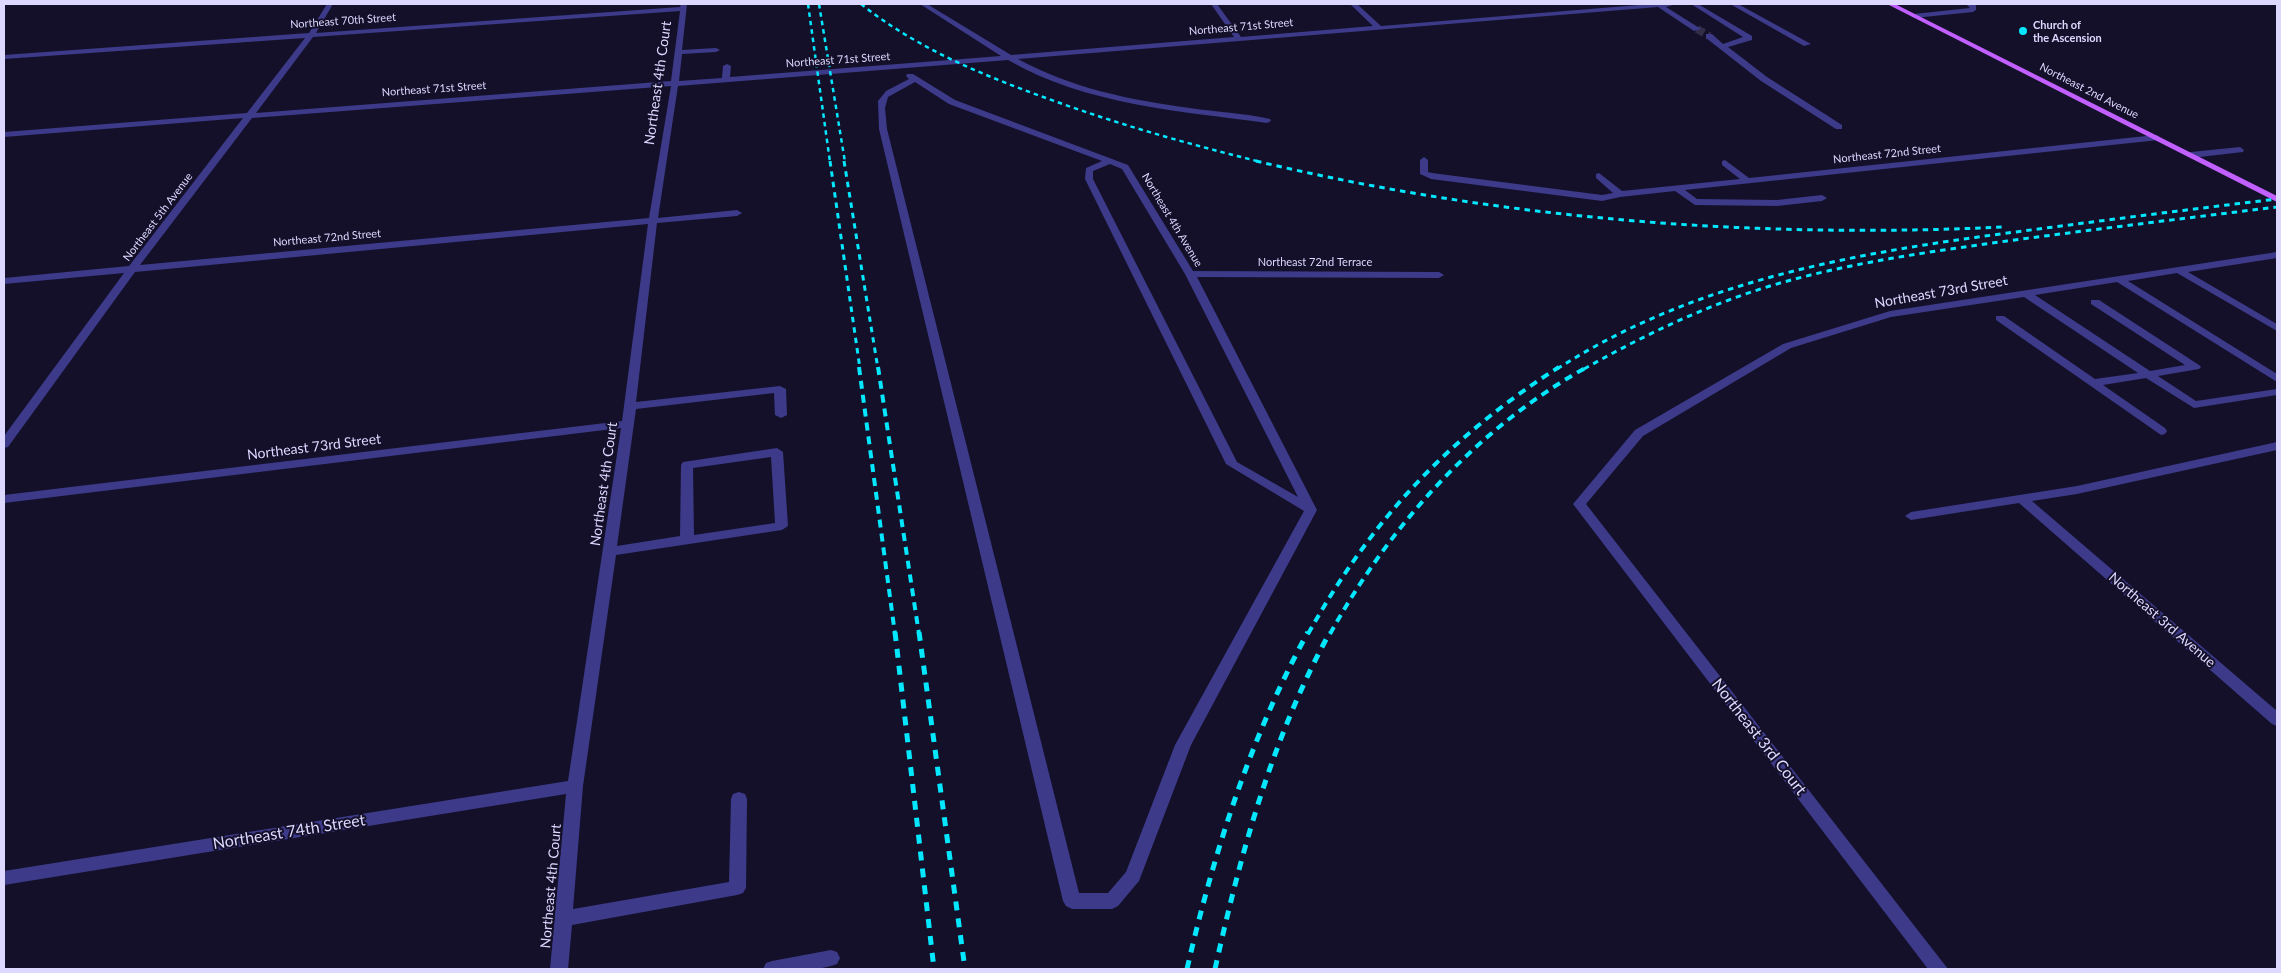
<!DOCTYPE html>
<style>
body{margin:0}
#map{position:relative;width:2281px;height:973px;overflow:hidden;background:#14102a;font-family:Lato,sans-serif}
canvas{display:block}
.frame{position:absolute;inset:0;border:5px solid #ddd8ff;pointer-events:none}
</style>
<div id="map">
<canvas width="2281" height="973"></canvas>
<div class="frame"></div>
</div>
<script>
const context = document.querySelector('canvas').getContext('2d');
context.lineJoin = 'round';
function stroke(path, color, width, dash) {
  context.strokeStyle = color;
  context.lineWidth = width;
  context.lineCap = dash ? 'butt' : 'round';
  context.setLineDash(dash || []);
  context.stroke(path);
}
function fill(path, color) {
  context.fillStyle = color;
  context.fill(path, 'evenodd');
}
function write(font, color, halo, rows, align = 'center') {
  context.font = font + ' Lato,sans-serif';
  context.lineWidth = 4;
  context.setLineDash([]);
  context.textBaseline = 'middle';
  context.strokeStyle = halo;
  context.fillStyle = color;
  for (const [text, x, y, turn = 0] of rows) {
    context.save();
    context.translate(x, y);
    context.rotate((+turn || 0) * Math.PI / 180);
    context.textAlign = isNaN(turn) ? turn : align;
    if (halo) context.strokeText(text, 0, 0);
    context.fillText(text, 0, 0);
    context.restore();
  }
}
const minorTunnel = new Path2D(`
 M 1697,29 L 1709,36`);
const minor = new Path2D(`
 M 327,4 L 333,4 L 316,33 L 680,7 L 681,4 L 687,4 L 682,50 L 716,48 L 720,50 L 716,52 L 682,54 L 679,81 L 722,78 L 723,66 L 727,64 L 731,66 L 730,77 L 1001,56 L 920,4 L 927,4 L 1011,55 L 1234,37 L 1211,4 L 1217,4 L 1241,37 L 1373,26 L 1350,4 L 1357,4 L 1381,26 L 1651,4 L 1676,4 L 1666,7 L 1701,29 L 1694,31 L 1658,7 L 1018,59 C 1071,88 1130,100 1190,108 C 1216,112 1244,113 1270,119 L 1271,121 L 1267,123 C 1180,111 1086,105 1008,60 L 678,86 L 658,218 L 737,210 L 742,213 L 737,216 L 657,223 L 636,402 L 780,386 L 786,389 L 787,415 L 781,418 L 775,415 L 774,393 L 636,409 L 617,546 L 680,536 L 681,465 L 683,462 L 777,448 L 783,452 L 788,526 L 782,530 L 616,555 L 583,786 L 573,909 L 729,882 L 731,799 L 733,794 L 739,792 L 745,794 L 747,799 L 746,888 L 743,893 L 737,895 L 572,925 L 568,969 L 550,969 L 566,794 L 4,885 L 4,871 L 568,781 L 621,428 L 4,503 L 4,495 L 622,421 L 648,224 L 135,272 L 8,447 L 4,448 L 4,436 L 124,273 L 4,284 L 4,278 L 129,266 L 243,118 L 4,137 L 4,132 L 247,113 L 305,38 L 4,59 L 4,55 L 309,33 ZM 680,11 L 671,81 L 256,113 L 313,37 ZM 671,86 L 649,218 L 140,265 L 252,118 ZM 771,457 L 775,523 L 694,535 L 693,468 Z
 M 1691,4 L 1698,4 L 1752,36 L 1752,40 L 1728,47 L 1767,77 L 1842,125 L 1842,129 L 1836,129 L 1761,81 L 1706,38 L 1706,34 L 1712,34 L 1723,44 L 1743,37 Z
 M 1730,4 L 1738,4 L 1811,44 L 1804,46 Z
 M 1966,4 L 1976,4 L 1976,10 L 1973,12 L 1914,18 L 1911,16 L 1914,14 L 1970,8 Z
 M 907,74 L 913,74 L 955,100 L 1128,165 L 1193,271 L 1439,272 L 1444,275 L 1439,278 L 1197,277 L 1317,510 L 1191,745 L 1139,881 L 1118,906 L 1112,909 L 1072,909 L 1066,906 L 1063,901 L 879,129 L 878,101 L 886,91 L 909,79 L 906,76 ZM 915,82 L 949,104 L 1102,161 L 1086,168 L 1085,179 L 1226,464 L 1304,511 L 1175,745 L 1126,872 L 1108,893 L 1079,893 L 887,129 L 885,108 L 888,97 ZM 1110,164 L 1122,169 L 1185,274 L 1298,497 L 1237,462 L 1093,179 L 1093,171 Z
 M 2156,135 L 2159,136 L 2159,140 L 1685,190 L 1697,199 L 1777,200 L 1822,195 L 1827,198 L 1822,201 L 1777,206 L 1695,205 L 1675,191 L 1620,197 L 1602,201 L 1431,179 L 1420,174 L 1420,160 L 1424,157 L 1428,160 L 1428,172 L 1432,173 L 1602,195 L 1613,193 L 1596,178 L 1596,174 L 1599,173 L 1622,191 L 1740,179 L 1722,165 L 1722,161 L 1725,160 L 1749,178 Z
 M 2240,147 L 2244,150 L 2243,152 L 2191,158 L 2187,155 L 2191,152 Z
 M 2277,252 L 2277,258 L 2188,272 L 2277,324 L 2277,331 L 2177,273 L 2128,281 L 2277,374 L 2277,382 L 2117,282 L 2035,295 L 2150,371 L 2185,365 L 2091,304 L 2091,300 L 2099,300 L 2199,365 L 2201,367 L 2199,369 L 2158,376 L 2196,401 L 2277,389 L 2277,395 L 2194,408 L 2146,378 L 2103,385 L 2165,428 L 2167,431 L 2165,434 L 2161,435 L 1996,320 L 1996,316 L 2004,316 L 2095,379 L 2138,373 L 2024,297 L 1891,317 L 1791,348 L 1643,436 L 1586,504 L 1948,969 L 1928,969 L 1573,504 L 1635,430 L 1783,344 L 1890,311 Z
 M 2277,442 L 2277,450 L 2077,494 L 2032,501 L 2277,711 L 2277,726 L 2272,724 L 2019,503 L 1911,520 L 1905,516 L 1911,512 L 2077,486 Z
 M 831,950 L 837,952 L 840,958 L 837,964 C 815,972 786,971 763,969 L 766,963 L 772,961 Z`);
const major = new Path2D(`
 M 1887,4 L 1895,4 L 2277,196 L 2277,202 Z`);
const railFar3 = new Path2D(`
 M 808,4 L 830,162
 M 819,4 L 845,162
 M 861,4 C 919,50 987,77 1057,102 C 1124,126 1192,145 1261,162`);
const railFar2 = new Path2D(`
 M 830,161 L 860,369
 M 844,161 L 878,369
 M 1256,161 C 1499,219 1753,239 2003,227
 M 1557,369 C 1697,279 1861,252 2023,231 C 2107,220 2192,209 2277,199
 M 1584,369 C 1644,335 1705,306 1770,286 C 1847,263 1928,252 2007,241 C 2097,229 2187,218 2277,207`);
const railFar1 = new Path2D(`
 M 859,367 L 895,634
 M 878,367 L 919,634
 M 1308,634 C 1372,519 1448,438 1559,367
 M 1330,634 C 1390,525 1477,428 1587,367`);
const rail = new Path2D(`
 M 895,632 L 934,969
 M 919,632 L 965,969
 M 1187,969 C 1214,852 1250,738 1308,632
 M 1215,969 C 1241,852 1272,738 1330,632`);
const markers = [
 [2023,31,5,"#04e8ff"]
];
const farStreetnames = [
 ["Northeast 70th Street",343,21,-4],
 ["Northeast 71st Street",1241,27,-5],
 ["Northeast 71st Street",838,60,-4],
 ["Northeast 71st Street",434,89,-4],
 ["Northeast 2nd Avenue",2089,91,27],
 ["Northeast 72nd Street",1887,154,-6],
 ["Northeast 5th Avenue",158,217,-53],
 ["Northeast 4th Avenue",1172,220,59],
 ["Northeast 72nd Street",327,238,-5],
 ["Northeast 72nd Terrace",1315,262]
];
const farPoinames = [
 ["Church of",2033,25],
 ["the Ascension",2033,38]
];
const streetNames = [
 ["Northeast 4th Court",658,83,-82],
 ["Northeast 73rd Street",1941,292,-10],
 ["Northeast 73rd Street",314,447,-7],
 ["Northeast 4th Court",604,484,-82],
 ["Northeast 3rd Avenue",2162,620,41],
 ["Northeast 4th Court",551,886,-85]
];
const nearStreetnames = [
 ["Northeast 3rd Court",1759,737,52],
 ["Northeast 74th Street",289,832,-9]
];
stroke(minorTunnel, '#322e4a', 8, [8, 4]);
fill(minor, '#3c3a89');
fill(major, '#c25fff');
stroke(railFar3, '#04e8ff', 2.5, [4.5, 4]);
stroke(railFar2, '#04e8ff', 3, [5.5, 5]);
stroke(railFar1, '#04e8ff', 4, [8, 6]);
stroke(rail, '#04e8ff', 5, [9, 8]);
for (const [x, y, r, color] of markers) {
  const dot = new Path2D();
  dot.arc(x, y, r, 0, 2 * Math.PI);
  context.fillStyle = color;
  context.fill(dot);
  stroke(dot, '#14102a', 2);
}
write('11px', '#ddd8ff', '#14102a', farStreetnames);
write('bold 11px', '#ddd8ff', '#14102a', farPoinames, 'left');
write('14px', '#ddd8ff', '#14102a', streetNames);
write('16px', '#ddd8ff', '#14102a', nearStreetnames);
</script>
